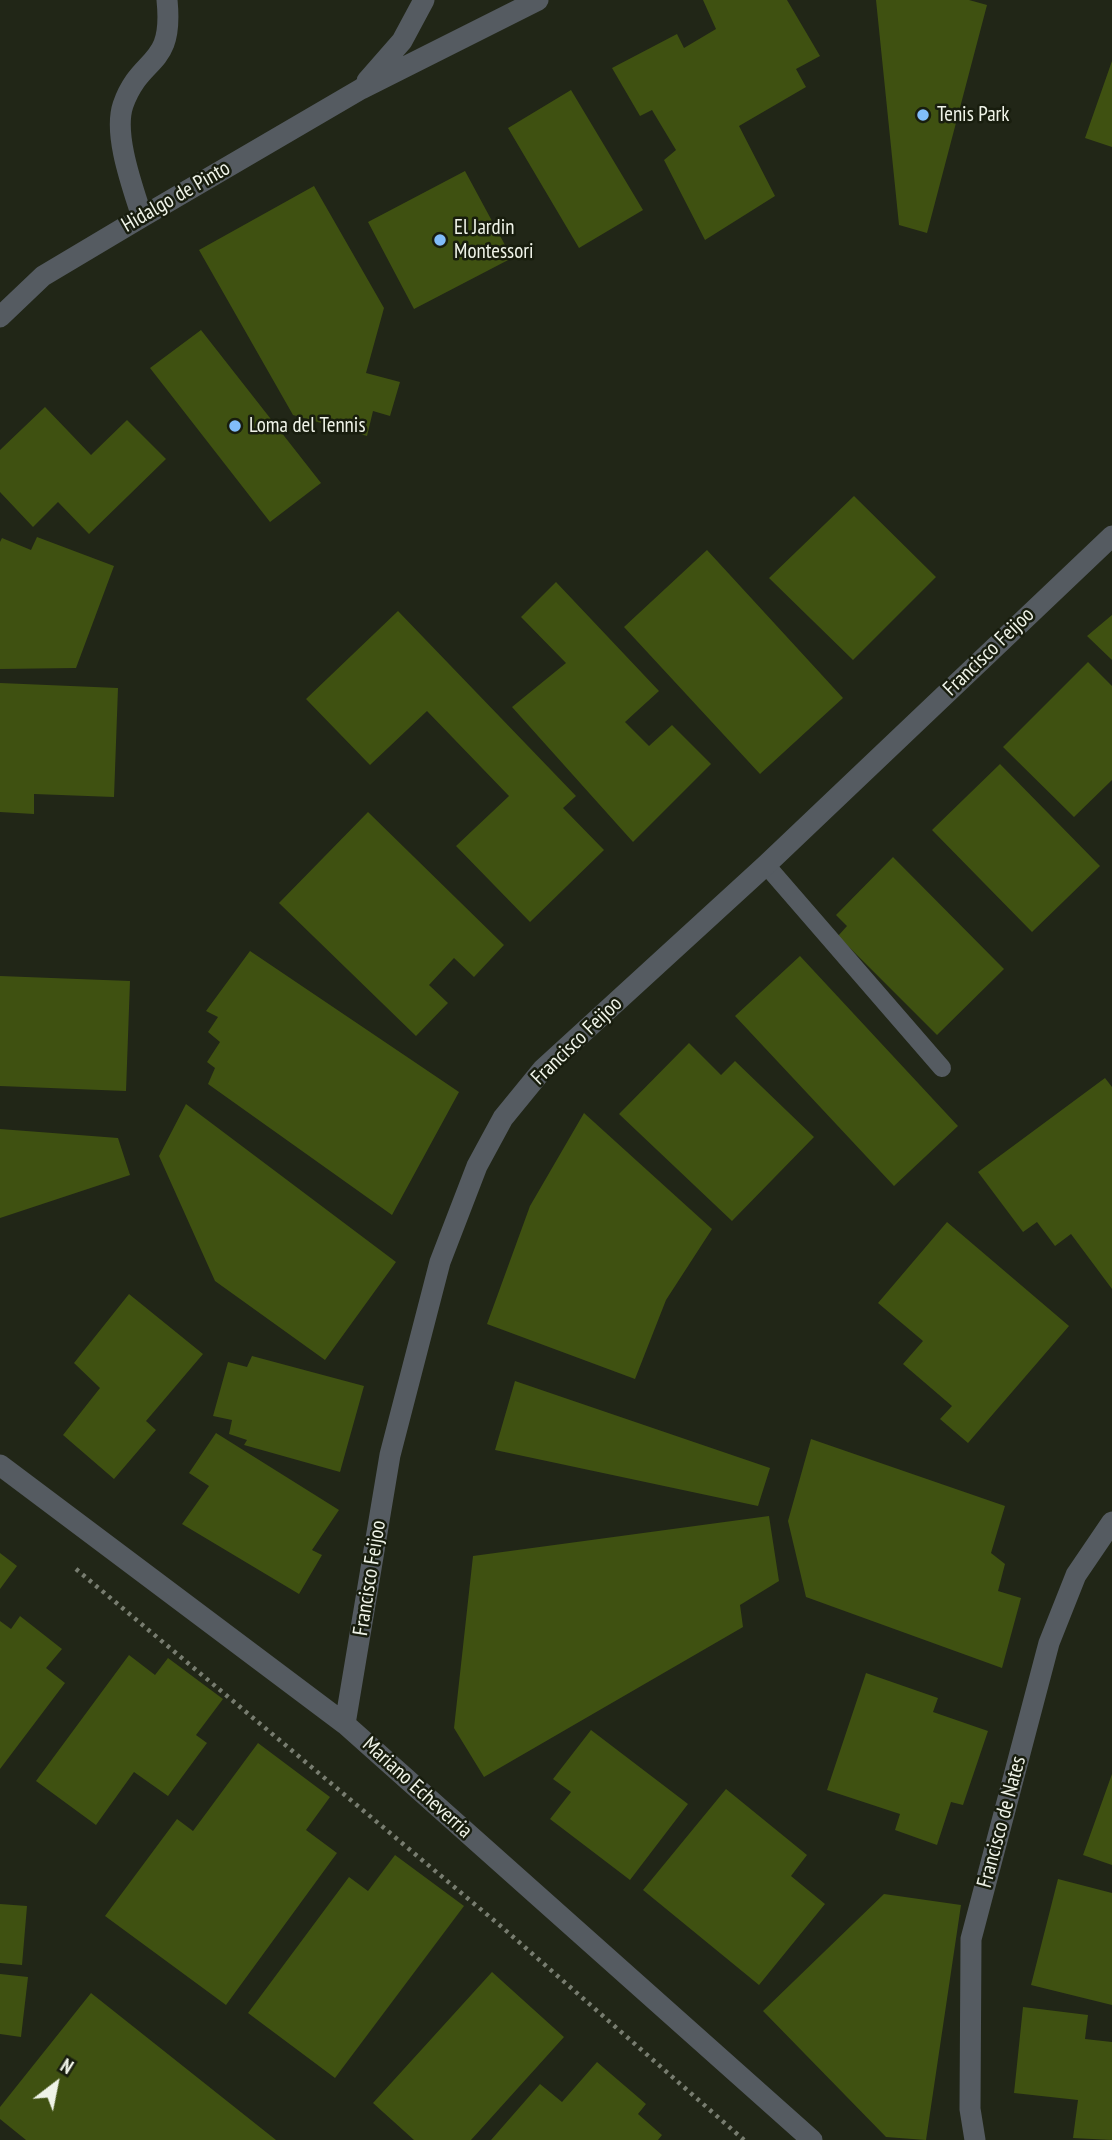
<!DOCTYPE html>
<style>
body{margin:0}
#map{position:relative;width:1112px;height:2140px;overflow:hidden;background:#212617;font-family:"PT Sans Narrow",sans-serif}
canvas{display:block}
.north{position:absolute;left:21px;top:2049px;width:70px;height:70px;-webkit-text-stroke:5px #181d0e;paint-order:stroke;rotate:32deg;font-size:19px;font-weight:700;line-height:28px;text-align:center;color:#eff3e8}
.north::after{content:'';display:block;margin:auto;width:24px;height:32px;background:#eff3e8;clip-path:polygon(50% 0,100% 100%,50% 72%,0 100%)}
</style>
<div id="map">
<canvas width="1112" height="2140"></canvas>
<div class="north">N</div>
</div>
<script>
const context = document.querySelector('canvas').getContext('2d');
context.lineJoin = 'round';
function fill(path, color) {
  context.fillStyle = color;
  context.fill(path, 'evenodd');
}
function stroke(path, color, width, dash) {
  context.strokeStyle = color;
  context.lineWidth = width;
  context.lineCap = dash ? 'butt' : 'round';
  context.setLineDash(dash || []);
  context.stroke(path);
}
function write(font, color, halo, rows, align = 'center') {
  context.font = font + ' "PT Sans Narrow",sans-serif';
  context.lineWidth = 5;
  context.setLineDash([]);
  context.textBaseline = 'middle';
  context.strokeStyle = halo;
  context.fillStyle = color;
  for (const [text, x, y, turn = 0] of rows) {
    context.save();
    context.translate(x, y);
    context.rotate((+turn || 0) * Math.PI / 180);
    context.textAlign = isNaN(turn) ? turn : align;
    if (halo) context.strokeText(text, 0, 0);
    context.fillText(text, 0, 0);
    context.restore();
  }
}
const building = new Path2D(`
 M 703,0 L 787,0 L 820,56 L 796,69 L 806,87 L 739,126 L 775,196 L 705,240 L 664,160 L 676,150 L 652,110 L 640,116 L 612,68 L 677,34 L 684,48 L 716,29 Z
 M 876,0 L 969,0 L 987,5 L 927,233 L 899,225 Z
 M 1112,61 L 1112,147 L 1085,138 Z
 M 571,90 L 643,210 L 579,248 L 508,128 Z
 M 465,171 L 512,258 L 414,309 L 368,222 Z
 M 314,186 L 384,308 L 366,373 L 400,382 L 390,416 L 373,411 L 367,436 L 293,415 L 199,250 Z
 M 201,330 L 321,483 L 270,522 L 150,368 Z
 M 45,407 L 91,455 L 127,420 L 166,459 L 89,534 L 58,502 L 33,527 L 0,492 L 0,450 Z
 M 854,496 L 936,577 L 853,660 L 769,578 Z
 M 37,537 L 114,566 L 76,668 L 0,669 L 0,542 L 2,538 L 31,550 Z
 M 707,550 L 843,698 L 760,774 L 624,627 Z
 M 556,582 L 659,691 L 625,722 L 649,746 L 672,725 L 711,764 L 633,842 L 512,707 L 566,663 L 521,617 Z
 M 398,611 L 576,796 L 563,808 L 604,850 L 530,922 L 456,846 L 509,796 L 427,711 L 370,765 L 306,699 Z
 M 1112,615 L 1112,660 L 1087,636 Z
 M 1088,662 L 1112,686 L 1112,780 L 1074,817 L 1003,747 Z
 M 0,683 L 118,688 L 114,797 L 34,794 L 34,814 L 0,812 Z
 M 1000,764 L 1100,866 L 1032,932 L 932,830 Z
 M 368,812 L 504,945 L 474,977 L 454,958 L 429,985 L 448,1003 L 416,1036 L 279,903 Z
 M 893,857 L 1004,969 L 937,1035 L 838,936 L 847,926 L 836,915 Z
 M 250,951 L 459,1092 L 392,1215 L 208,1084 L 215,1068 L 207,1062 L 220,1042 L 208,1032 L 218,1017 L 206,1011 Z
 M 800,956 L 958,1126 L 894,1186 L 735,1016 Z
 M 0,976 L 130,981 L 126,1091 L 0,1086 Z
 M 689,1043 L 721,1075 L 735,1061 L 814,1137 L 732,1221 L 619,1114 Z
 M 1105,1078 L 1112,1087 L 1112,1289 L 1071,1234 L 1055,1246 L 1037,1222 L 1023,1232 L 978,1172 Z
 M 186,1104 L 396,1262 L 325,1360 L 215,1281 L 159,1156 Z
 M 584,1113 L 712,1229 L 666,1300 L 635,1379 L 487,1324 L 530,1206 Z
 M 0,1129 L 118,1138 L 130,1175 L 0,1218 Z
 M 947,1222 L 1069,1326 L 968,1443 L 940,1419 L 952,1406 L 903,1364 L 923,1341 L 878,1303 Z
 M 129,1294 L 203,1354 L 146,1421 L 156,1430 L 114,1479 L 63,1435 L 100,1388 L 74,1363 Z
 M 252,1356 L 364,1386 L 340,1472 L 244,1445 L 247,1440 L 229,1434 L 232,1420 L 213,1416 L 228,1362 L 247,1367 Z
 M 515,1381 L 770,1468 L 758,1506 L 495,1450 Z
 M 216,1433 L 339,1510 L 312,1550 L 322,1555 L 299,1594 L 182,1524 L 209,1486 L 189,1473 Z
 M 811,1439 L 1005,1506 L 991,1553 L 1005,1564 L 998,1591 L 1021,1598 L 1002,1668 L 806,1597 L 788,1521 Z
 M 769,1516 L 779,1581 L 740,1605 L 743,1627 L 484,1777 L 454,1728 L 473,1556 Z
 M 0,1553 L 17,1566 L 0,1589 Z
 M 20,1616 L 62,1649 L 46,1668 L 65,1683 L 0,1769 L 0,1621 L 11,1629 Z
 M 129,1655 L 155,1675 L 168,1658 L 223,1699 L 196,1735 L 207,1743 L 168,1796 L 134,1772 L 96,1825 L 36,1781 Z
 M 866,1673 L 938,1698 L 933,1712 L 988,1731 L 963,1805 L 951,1802 L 937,1845 L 895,1830 L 900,1814 L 827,1790 Z
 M 591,1730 L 688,1804 L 630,1880 L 550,1819 L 571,1792 L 553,1779 Z
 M 258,1743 L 330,1797 L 306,1830 L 337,1853 L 226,2005 L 105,1916 L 177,1819 L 193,1831 Z
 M 1112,1774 L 1112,1865 L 1083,1855 Z
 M 726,1789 L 807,1855 L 791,1876 L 825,1904 L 759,1985 L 643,1890 Z
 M 395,1855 L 464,1906 L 335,2078 L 248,2013 L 349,1877 L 368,1891 Z
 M 1058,1879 L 1112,1893 L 1112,2005 L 1031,1985 Z
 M 884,1894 L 961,1905 L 926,2140 L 886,2137 L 763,2011 Z
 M 0,1904 L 27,1906 L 22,1965 L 0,1963 Z
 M 492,1972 L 564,2037 L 471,2140 L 414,2140 L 373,2103 Z
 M 0,1974 L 28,1977 L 21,2037 L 0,2034 Z
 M 91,1993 L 276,2140 L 26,2140 L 0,2119 L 0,2107 Z
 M 1023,2007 L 1088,2015 L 1085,2039 L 1112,2042 L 1112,2140 L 1073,2138 L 1078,2100 L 1014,2093 Z
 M 597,2062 L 646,2104 L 638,2114 L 662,2135 L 658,2140 L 491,2140 L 540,2084 L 562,2102 Z`);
const path = new Path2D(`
 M 76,1569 L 503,1928 L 744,2140`);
const lane = new Path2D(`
 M 766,865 L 942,1068`);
const street = new Path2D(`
 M 367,81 L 402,41 L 424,0
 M 142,217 C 133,188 113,135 123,105 C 141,54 174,69 167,0
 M 0,317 L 43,276 L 142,217 L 361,89 L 538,0
 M 0,1465 L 345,1724 L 812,2140
 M 345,1724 L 390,1455 L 440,1262 L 477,1166 L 503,1118 L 543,1069 L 766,865 L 1112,536
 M 975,2140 L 970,2109 L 971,1939 L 1049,1643 L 1076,1575 L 1112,1522`);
const markers = [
 [923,115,7,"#81bdfa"],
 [440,240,7,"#81bdfa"],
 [235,426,7,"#81bdfa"]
];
const poiNames = [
 ["Tenis Park",937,115],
 ["El Jardin",454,228],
 ["Montessori",454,252],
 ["Loma del Tennis",249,426]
];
const streetNames = [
 ["Hidalgo de Pinto",176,197,-30],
 ["Francisco Feijoo",989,652,-44],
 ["Francisco Feijoo",577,1041,-44],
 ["Francisco Feijoo",370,1578,-81],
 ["Mariano Echeverria",417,1788,42],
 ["Francisco de Nates",1002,1822,-75]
];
fill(building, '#3f5111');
stroke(path, '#787d70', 4.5, [3.5, 5]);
stroke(lane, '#555b61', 18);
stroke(street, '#555b61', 21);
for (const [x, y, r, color] of markers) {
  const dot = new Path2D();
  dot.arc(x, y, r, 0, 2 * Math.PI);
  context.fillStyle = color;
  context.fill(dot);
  stroke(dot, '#181d0e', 2.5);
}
write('21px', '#eff3e8', '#181d0e', poiNames, 'left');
write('21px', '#eff3e8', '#181d0e', streetNames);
</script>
